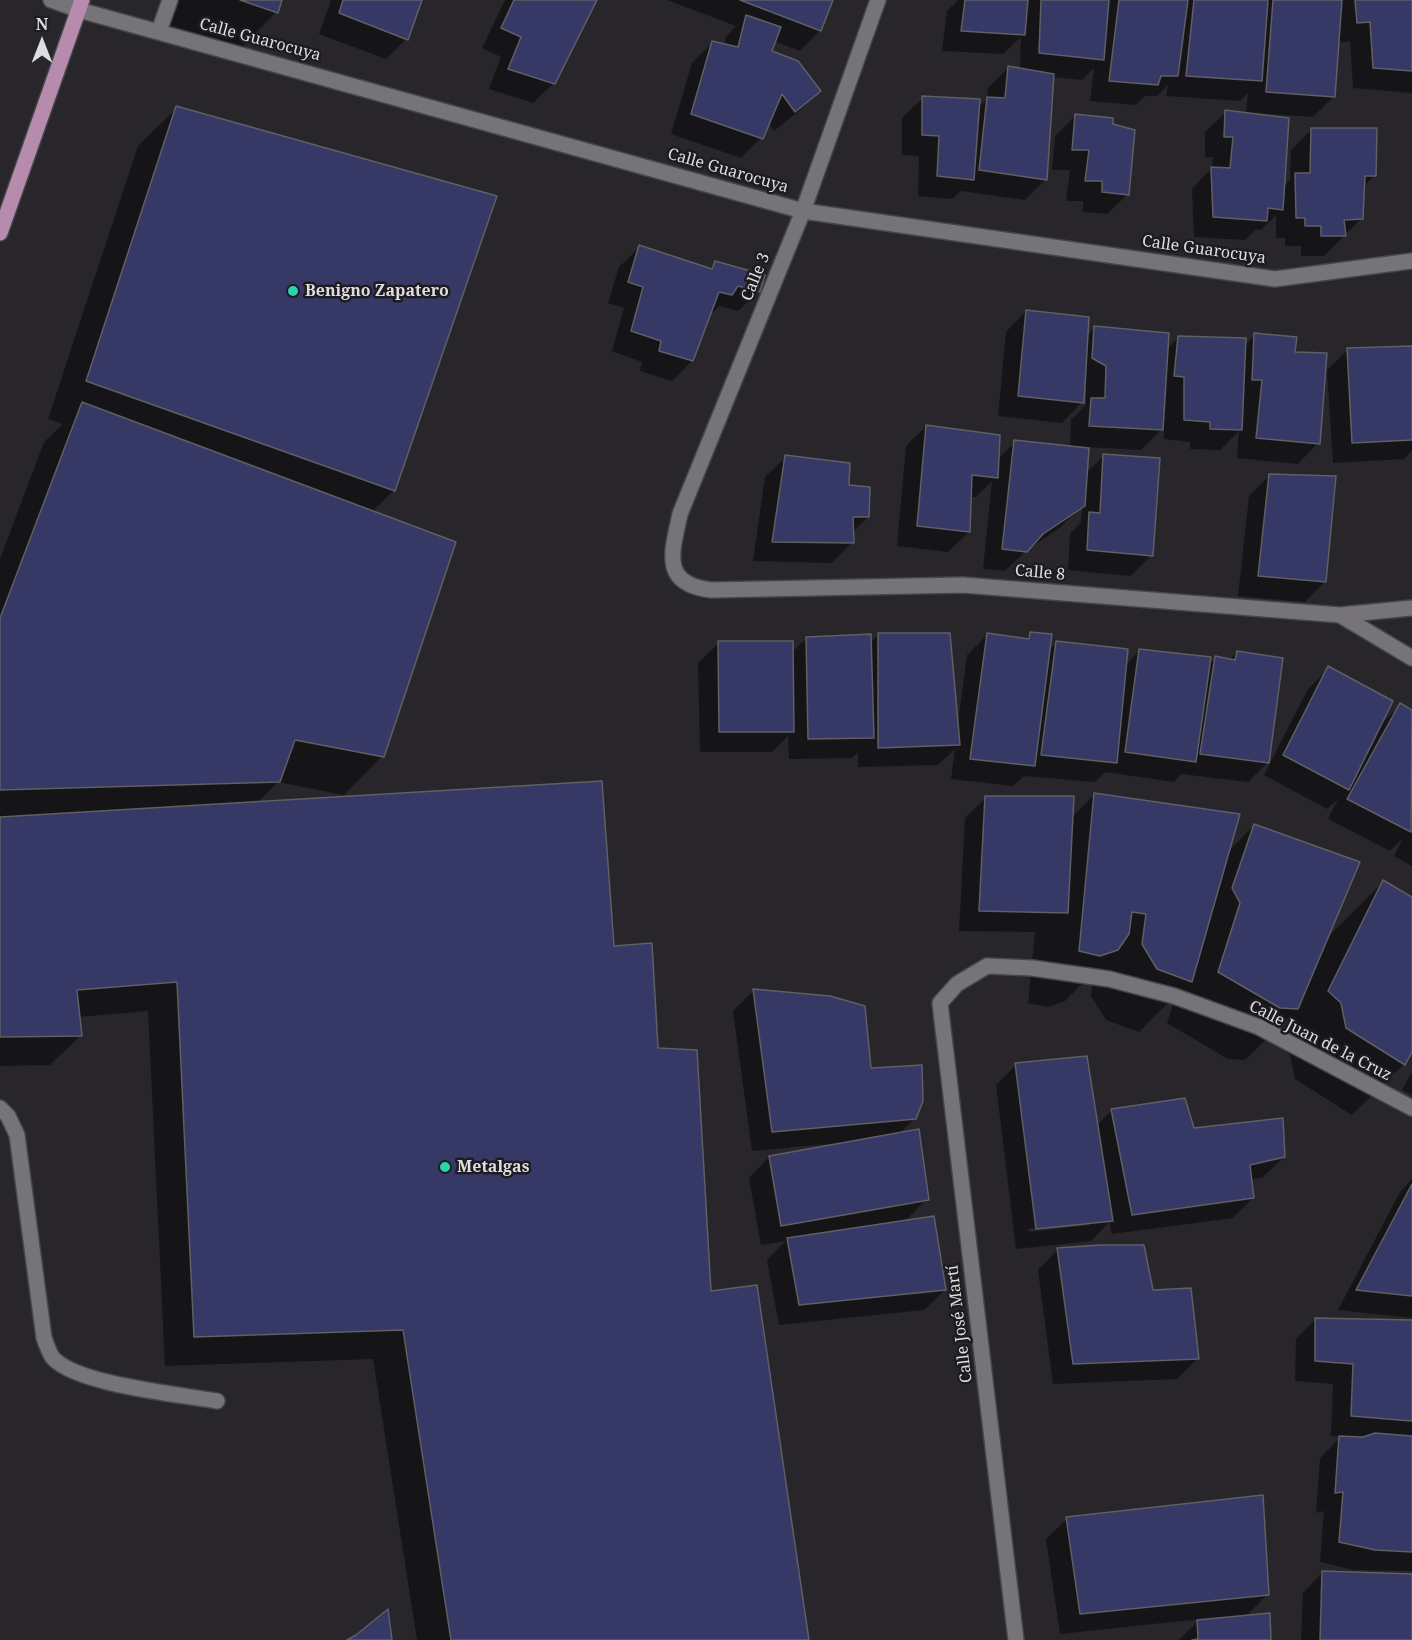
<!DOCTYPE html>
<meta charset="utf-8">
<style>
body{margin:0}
#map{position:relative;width:1412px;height:1640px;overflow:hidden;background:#28262a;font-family:"Noto Serif",serif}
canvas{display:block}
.north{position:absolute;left:12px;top:12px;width:60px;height:60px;-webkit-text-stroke:4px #1e1c20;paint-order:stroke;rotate:0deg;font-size:16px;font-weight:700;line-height:24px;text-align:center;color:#dedddf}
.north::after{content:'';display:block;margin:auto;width:21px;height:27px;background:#dedddf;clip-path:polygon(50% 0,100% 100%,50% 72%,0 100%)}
</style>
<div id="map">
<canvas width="1412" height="1640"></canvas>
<div class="north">N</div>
</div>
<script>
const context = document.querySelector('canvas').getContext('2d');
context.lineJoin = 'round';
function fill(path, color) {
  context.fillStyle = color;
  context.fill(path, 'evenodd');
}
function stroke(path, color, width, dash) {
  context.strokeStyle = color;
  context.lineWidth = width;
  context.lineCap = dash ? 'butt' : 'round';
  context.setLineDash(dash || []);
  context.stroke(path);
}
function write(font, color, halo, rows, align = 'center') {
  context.font = font + ' "Noto Serif",serif';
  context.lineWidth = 5;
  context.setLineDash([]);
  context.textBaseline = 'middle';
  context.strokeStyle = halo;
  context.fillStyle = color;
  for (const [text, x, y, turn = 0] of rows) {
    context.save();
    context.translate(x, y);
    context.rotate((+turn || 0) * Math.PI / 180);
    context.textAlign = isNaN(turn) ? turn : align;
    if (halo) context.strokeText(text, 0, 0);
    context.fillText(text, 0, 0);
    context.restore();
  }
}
const shadow = new Path2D(`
 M 164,0 L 281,0 L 276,12 L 238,51 L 157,22 Z
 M 331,0 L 420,0 L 406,39 L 386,59 L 319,34 Z
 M 505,0 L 595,0 L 554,83 L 533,103 L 489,89 L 501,57 L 482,48 Z
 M 667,0 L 831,0 L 820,30 L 800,51 L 774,41 L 770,52 L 819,91 L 799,111 L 774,131 L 768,122 L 761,138 L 741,158 L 671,134 L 692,63 L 712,43 L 724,45 L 726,37 L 736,26 Z
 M 958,0 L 1412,0 L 1412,93 L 1353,88 L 1350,41 L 1337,43 L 1333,97 L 1313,117 L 1253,113 L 1282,188 L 1290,180 L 1291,150 L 1311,130 L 1374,176 L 1363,187 L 1361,219 L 1324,256 L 1301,256 L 1301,246 L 1285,246 L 1285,238 L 1276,238 L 1276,215 L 1261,230 L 1256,229 L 1245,240 L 1194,237 L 1192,189 L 1212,168 L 1213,157 L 1205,157 L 1205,132 L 1226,112 L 1246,114 L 1248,93 L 1240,101 L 1166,96 L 1168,85 L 1157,96 L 1145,96 L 1136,105 L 1090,101 L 1094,68 L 1082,80 L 1053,77 L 1045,180 L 1025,200 L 961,191 L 952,199 L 918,196 L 919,156 L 902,155 L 902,118 L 923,98 L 978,108 L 987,99 L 988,88 L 1008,68 L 1020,70 L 1021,37 L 1003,54 L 942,51 L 947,11 Z
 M 177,108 L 394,490 L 372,512 L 382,756 L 344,795 L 278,782 L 257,803 L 613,948 L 657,1049 L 710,1293 L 807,1640 L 417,1640 L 373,1359 L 165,1366 L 148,1011 L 78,1017 L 80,1036 L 50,1065 L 0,1066 L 0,559 L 44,442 L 63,424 L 48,419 L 138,146 Z
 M 1076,115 L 1128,194 L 1107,214 L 1083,212 L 1083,201 L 1066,201 L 1070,170 L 1052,170 L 1055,136 Z
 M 640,247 L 708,270 L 716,263 L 759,291 L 738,311 L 719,306 L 710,315 L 692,361 L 672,381 L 640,371 L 642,362 L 612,351 L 624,308 L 608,303 L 619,267 Z
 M 1026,311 L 1087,336 L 1095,328 L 1167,349 L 1178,338 L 1244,346 L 1255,335 L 1293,354 L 1318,443 L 1298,464 L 1237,458 L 1239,431 L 1220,450 L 1190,449 L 1190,442 L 1164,439 L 1164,423 L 1162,423 L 1161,430 L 1141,450 L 1087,447 L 1085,474 L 1104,456 L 1152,555 L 1131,576 L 1068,570 L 1070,534 L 1081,522 L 1082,506 L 1062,526 L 1026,551 L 1005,571 L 983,569 L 992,481 L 976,497 L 969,497 L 969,532 L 948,552 L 897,546 L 906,446 L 926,426 L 997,460 L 1015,442 L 1070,448 L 1071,420 L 1086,405 L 1086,387 L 1083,387 L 1082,402 L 1062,423 L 998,416 L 1006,332 Z
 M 1412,347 L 1412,450 L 1404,459 L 1333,463 L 1327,370 L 1348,350 Z
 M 786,457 L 847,486 L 868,517 L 852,533 L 852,542 L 832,563 L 753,561 L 765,477 Z
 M 1269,476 L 1325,582 L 1305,602 L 1238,596 L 1249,496 Z
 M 1031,634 L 1048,651 L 1057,642 L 1125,665 L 1139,651 L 1209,665 L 1216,658 L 1229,660 L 1237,652 L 1268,762 L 1248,782 L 1181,774 L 1174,782 L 1105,772 L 1095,782 L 1024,776 L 1013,786 L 951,779 L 955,749 L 938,765 L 858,767 L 858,752 L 852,758 L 789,759 L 788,736 L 772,752 L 700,752 L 698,663 L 719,643 L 791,653 L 806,639 L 870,643 L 878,635 L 958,723 L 967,655 L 987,635 L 1024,640 Z
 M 1329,668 L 1379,726 L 1401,705 L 1412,711 L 1412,866 L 1394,856 L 1403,838 L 1390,851 L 1328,819 L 1338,799 L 1327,809 L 1264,775 L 1308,689 Z
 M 1095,794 L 1228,852 L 1254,825 L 1327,938 L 1383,882 L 1412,899 L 1412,1049 L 1404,1064 L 1352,1115 L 1295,1079 L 1290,1055 L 1277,1043 L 1291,1015 L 1245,1060 L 1228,1059 L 1167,1023 L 1176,995 L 1139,1032 L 1106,1020 L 1091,996 L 1094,972 L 1065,1001 L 1048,1007 L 1028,1003 L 1035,932 L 959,931 L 965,818 L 986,798 L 1072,817 Z
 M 754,990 L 870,1069 L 915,1118 L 899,1134 L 927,1199 L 905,1221 L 945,1290 L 924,1310 L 779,1325 L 767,1260 L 786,1241 L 761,1245 L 749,1178 L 769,1157 L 829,1147 L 829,1144 L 752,1151 L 733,1011 Z
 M 1016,1065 L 1096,1126 L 1111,1111 L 1184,1100 L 1193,1130 L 1284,1157 L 1263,1177 L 1251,1180 L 1253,1198 L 1233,1218 L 1112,1234 L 1109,1222 L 1091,1241 L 1016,1249 L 996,1085 ZM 1090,1222 L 1090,1225 L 1029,1232 L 1028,1229 Z
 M 1412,1072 L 1412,1095 L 1402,1090 Z
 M 1412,1179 L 1412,1318 L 1338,1310 L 1400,1192 Z
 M 1058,1249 L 1197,1359 L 1177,1379 L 1053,1384 L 1038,1270 Z
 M 1316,1319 L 1412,1322 L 1412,1571 L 1354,1570 L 1320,1562 L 1324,1511 L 1316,1513 L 1320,1458 L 1341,1437 L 1331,1436 L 1333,1384 L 1295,1381 L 1296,1339 Z
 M 1067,1519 L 1268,1594 L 1245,1617 L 1270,1640 L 1179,1640 L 1200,1619 L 1060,1634 L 1046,1539 Z
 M 1323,1572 L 1412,1575 L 1412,1640 L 1301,1640 L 1303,1593 Z`);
const building = new Path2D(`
 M 240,0 L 282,0 L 278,13 Z
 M 343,0 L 422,0 L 408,40 L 339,13 Z
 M 514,0 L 597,0 L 555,84 L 508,69 L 521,37 L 501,28 Z
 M 740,0 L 833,0 L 821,31 Z
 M 965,0 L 1028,0 L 1025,35 L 961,31 Z
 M 1041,0 L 1109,0 L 1104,60 L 1039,53 Z
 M 1119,0 L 1188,0 L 1178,76 L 1161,76 L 1158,85 L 1109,81 Z
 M 1194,0 L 1268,0 L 1262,81 L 1186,76 Z
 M 1273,0 L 1342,0 L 1335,97 L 1266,92 Z
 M 1355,0 L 1412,0 L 1412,71 L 1373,68 L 1370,22 L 1357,23 Z
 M 746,15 L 781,27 L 772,51 L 798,61 L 821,91 L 795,112 L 782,94 L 763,139 L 691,114 L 712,41 L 738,47 Z
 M 1008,66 L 1054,74 L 1047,180 L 979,170 L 987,97 L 1005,98 Z
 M 922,96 L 980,99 L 974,180 L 937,176 L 939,136 L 922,135 Z
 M 176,106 L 497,196 L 395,491 L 86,381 Z
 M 1225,110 L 1289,118 L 1283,210 L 1268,208 L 1267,221 L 1213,217 L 1211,167 L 1230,168 L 1233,137 L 1224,137 Z
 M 1075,114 L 1113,118 L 1113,124 L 1135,130 L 1129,195 L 1102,192 L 1102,181 L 1085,181 L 1089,150 L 1072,150 Z
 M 1311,128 L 1377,128 L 1376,176 L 1365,176 L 1363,219 L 1344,220 L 1346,236 L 1321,236 L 1321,226 L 1305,226 L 1305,218 L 1296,218 L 1295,173 L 1310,173 Z
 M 639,245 L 712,269 L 715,261 L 765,275 L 760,292 L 738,286 L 732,295 L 719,292 L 693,361 L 659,351 L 661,341 L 631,331 L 643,287 L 628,282 Z
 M 1026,310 L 1089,317 L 1084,403 L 1018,396 Z
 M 1094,326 L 1169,333 L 1163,430 L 1089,426 L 1091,398 L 1105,398 L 1106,366 L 1092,358 Z
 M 1254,333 L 1297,337 L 1295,352 L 1327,353 L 1320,444 L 1256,438 L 1262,380 L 1252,380 Z
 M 1178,336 L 1246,338 L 1242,430 L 1210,429 L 1210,422 L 1184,420 L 1184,377 L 1174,376 Z
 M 1412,346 L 1412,440 L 1352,443 L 1347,348 Z
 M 82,402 L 456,542 L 384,757 L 295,740 L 280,782 L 0,790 L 0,618 Z
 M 926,425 L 1000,435 L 998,478 L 972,475 L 970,532 L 917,526 Z
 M 1014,440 L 1089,448 L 1085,506 L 1043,534 L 1027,552 L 1002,549 Z
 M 1103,454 L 1160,458 L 1153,556 L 1087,550 L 1089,512 L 1100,513 Z
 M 785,455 L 850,463 L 849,485 L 870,487 L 869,517 L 853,517 L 854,543 L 772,542 Z
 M 1269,474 L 1336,476 L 1326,582 L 1258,576 Z
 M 1030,632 L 1052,634 L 1035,766 L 970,759 L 987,633 L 1029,639 Z
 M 878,633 L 950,633 L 960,745 L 878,748 Z
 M 871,634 L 874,738 L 808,739 L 806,637 Z
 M 718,641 L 793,641 L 794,732 L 719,732 Z
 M 1056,641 L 1128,649 L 1117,763 L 1041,755 Z
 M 1139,649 L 1211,657 L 1196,762 L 1125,752 Z
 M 1237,651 L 1283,658 L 1269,763 L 1200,754 L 1215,656 L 1235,660 Z
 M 1328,666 L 1393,701 L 1349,790 L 1283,755 Z
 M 1400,703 L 1412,710 L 1411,832 L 1347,799 Z
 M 602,781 L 614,946 L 652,943 L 658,1048 L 697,1050 L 711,1291 L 757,1285 L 809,1640 L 451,1640 L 403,1330 L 194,1337 L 177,982 L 77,990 L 82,1036 L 0,1037 L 0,817 Z
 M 1094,793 L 1240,814 L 1192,982 L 1157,969 L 1142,944 L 1146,914 L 1132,912 L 1129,934 L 1118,950 L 1100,956 L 1079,951 Z
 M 985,796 L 1074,796 L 1068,913 L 979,911 Z
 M 1254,824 L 1360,862 L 1298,1009 L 1280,1008 L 1218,972 L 1240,903 L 1232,888 Z
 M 1383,880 L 1412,897 L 1412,1052 L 1405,1065 L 1346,1028 L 1341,1003 L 1328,991 Z
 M 753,989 L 830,996 L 865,1006 L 871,1068 L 922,1065 L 923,1101 L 916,1119 L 772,1132 Z
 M 1087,1056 L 1113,1221 L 1036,1229 L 1015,1063 Z
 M 1185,1098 L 1194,1128 L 1283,1118 L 1285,1157 L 1250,1165 L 1254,1198 L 1132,1215 L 1111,1109 Z
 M 919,1129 L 929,1200 L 781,1226 L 769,1156 Z
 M 1412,1184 L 1412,1296 L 1356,1290 Z
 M 934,1216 L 946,1290 L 799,1305 L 787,1238 Z
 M 1100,1245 L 1144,1245 L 1153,1290 L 1191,1288 L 1199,1359 L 1073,1364 L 1057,1248 Z
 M 1315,1318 L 1412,1320 L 1412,1421 L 1351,1416 L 1353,1364 L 1315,1361 Z
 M 1375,1433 L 1412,1436 L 1412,1552 L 1375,1550 L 1339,1542 L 1343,1492 L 1335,1493 L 1339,1436 L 1363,1437 Z
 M 1263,1495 L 1269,1595 L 1080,1614 L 1066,1517 Z
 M 1322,1571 L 1412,1574 L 1412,1640 L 1320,1640 Z
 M 388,1609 L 392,1640 L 347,1640 L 356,1635 Z
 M 1270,1613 L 1271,1640 L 1192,1640 L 1198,1639 L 1197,1620 Z`);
const minor = new Path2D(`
 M 51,0 L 79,10 L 803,211 L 1275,279 L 1412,261
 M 878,0 L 803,211 L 680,514 C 672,552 660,584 711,590 L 963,585 L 1340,615 L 1412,608
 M 159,31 L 170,0
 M 1340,615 L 1412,658
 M 0,1108 L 8,1116 L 17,1135 L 44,1338 C 47,1345 49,1354 54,1359 C 80,1385 178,1394 217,1401
 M 1016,1640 L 940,1003 L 957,984 L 987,966 L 1032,968 L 1109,979 L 1174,996 L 1259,1027 L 1412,1108`);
const major = new Path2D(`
 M 0,233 L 82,0`);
const markers = [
 [293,291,6,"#2ad5ac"],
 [445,1167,6,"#2ad5ac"]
];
const streetNames = [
 ["Calle Guarocuya",260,40,15],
 ["Calle Guarocuya",728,171,16],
 ["Calle Guarocuya",1204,250,8],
 ["Calle 3",756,277,-68],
 ["Calle 8",1040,573,5],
 ["Calle Juan de la Cruz",1320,1041,27],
 ["Calle José Martí",960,1324,-97]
];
const poiNames = [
 ["Benigno Zapatero",305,291],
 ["Metalgas",457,1167]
];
fill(shadow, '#0007');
fill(building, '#363865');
stroke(building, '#5f5f64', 1.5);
stroke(minor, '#464547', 18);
stroke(major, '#464547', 18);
stroke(minor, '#767479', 15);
stroke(major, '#b68bae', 15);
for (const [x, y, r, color] of markers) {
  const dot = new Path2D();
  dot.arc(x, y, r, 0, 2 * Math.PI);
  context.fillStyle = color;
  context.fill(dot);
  stroke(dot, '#1e1c20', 2);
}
write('16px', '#dedddf', '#1e1c20', streetNames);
write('bold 16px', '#dedddf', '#1e1c20', poiNames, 'left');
</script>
